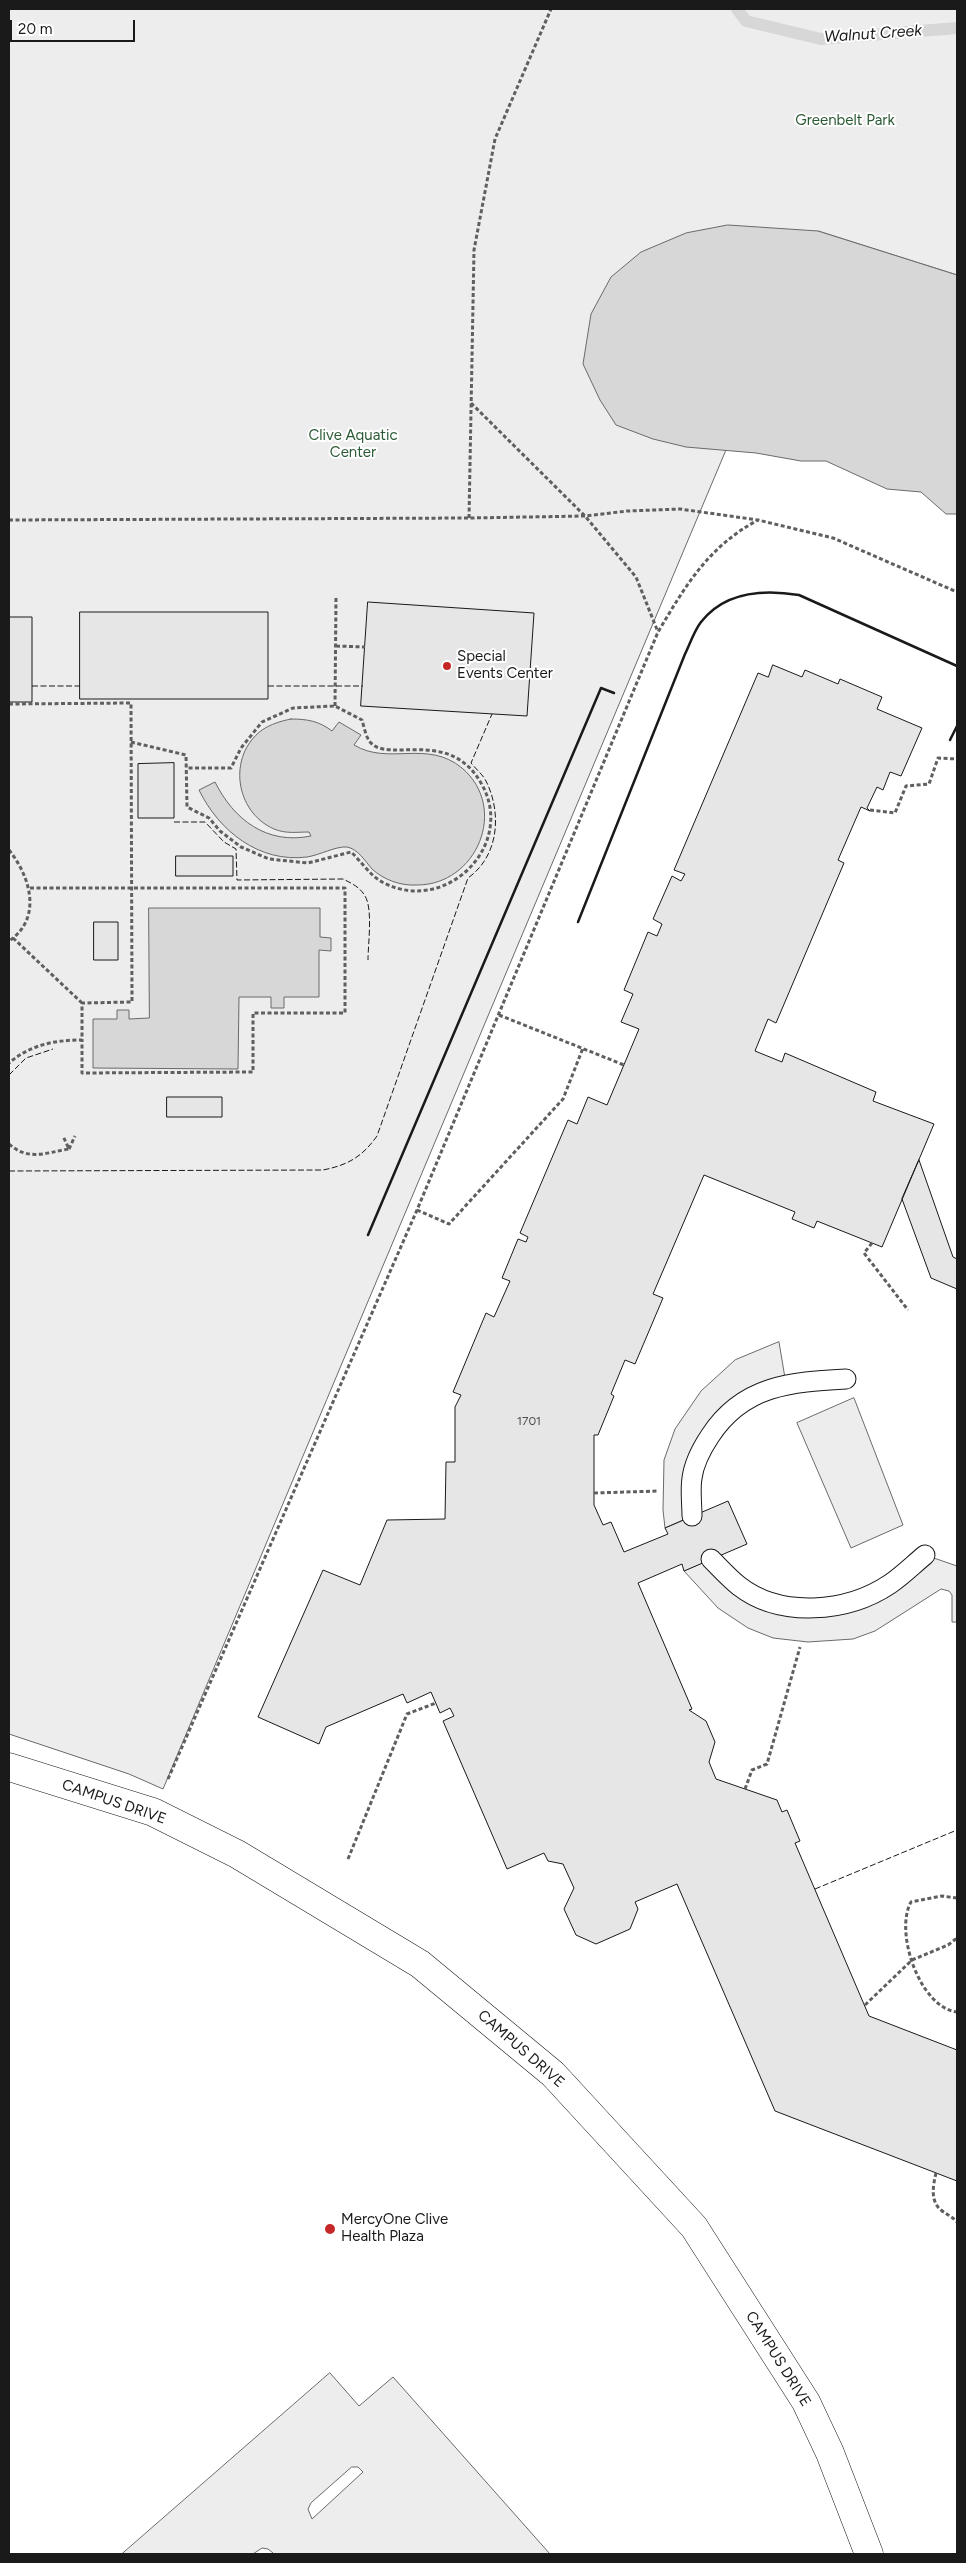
<!DOCTYPE html>
<style>
body{margin:0}
#map{position:relative;width:966px;height:2563px;overflow:hidden;background:#fff;font-family:Figtree,sans-serif}
canvas{display:block}
.frame{position:absolute;inset:0;border:10px solid #1a1a1a;pointer-events:none}
.scale{position:absolute;left:10px;top:20px;width:125px;height:22px;box-sizing:border-box;border:2px solid #1a1a1a;border-top:0;padding-left:6px;font-size:15px;line-height:18px;white-space:nowrap;color:#1a1a1a;-webkit-text-stroke:4px #fff;paint-order:stroke}
</style>
<div id="map">
<canvas width="966" height="2563"></canvas>
<div class="frame"></div>
<div class="scale">20 m</div>
</div>
<script>
const context = document.querySelector('canvas').getContext('2d');
context.lineJoin = 'round';
function fill(path, color) {
  context.fillStyle = color;
  context.fill(path, 'evenodd');
}
function stroke(path, color, width, dash) {
  context.strokeStyle = color;
  context.lineWidth = width;
  context.lineCap = dash ? 'butt' : 'round';
  context.setLineDash(dash || []);
  context.stroke(path);
}
function write(font, color, halo, rows, align = 'center') {
  context.font = font + ' Figtree,sans-serif';
  context.lineWidth = 4;
  context.setLineDash([]);
  context.textBaseline = 'middle';
  context.strokeStyle = halo;
  context.fillStyle = color;
  for (const [text, x, y, turn = 0] of rows) {
    context.save();
    context.translate(x, y);
    context.rotate((+turn || 0) * Math.PI / 180);
    context.textAlign = isNaN(turn) ? turn : align;
    if (halo) context.strokeText(text, 0, 0);
    context.fillText(text, 0, 0);
    context.restore();
  }
}
const built = new Path2D(`
 M 9,9 L 957,9 L 957,275 L 818,231 L 163,1789 L 129,1774 L 9,1734 Z
 M 779,1342 L 786,1384 L 771,1387 L 702,1448 L 692,1516 L 665,1528 L 663,1510 L 664,1460 L 675,1429 L 701,1391 L 735,1360 Z
 M 854,1398 L 903,1525 L 851,1548 L 797,1423 Z
 M 925,1555 L 957,1566 L 957,1622 L 952,1622 L 952,1595 L 949,1591 L 941,1589 L 875,1631 L 853,1639 L 808,1642 L 773,1638 L 748,1628 L 718,1608 L 684,1571 L 711,1559 L 766,1602 L 861,1598 Z
 M 330,2373 L 359,2406 L 393,2377 L 550,2554 L 271,2554 L 273,2553 L 268,2549 L 262,2548 L 253,2554 L 122,2554 ZM 352,2467 L 358,2467 L 363,2472 L 312,2519 L 308,2509 L 311,2503 Z`);
const water = new Path2D(`
 M 728,225 L 818,231 L 957,275 L 957,514 L 946,514 L 921,492 L 887,489 L 826,461 L 801,461 L 756,453 L 686,447 L 653,439 L 616,425 L 600,400 L 583,364 L 591,314 L 611,277 L 641,252 L 686,233 Z
 M 291,719 C 307,719 319,721 332,731 L 339,722 L 361,735 L 354,745 C 389,766 427,739 462,768 C 509,808 477,885 417,885 C 401,886 384,880 372,869 C 365,861 358,849 347,847 C 336,846 320,855 307,857 C 259,863 219,831 199,790 L 215,782 C 234,820 267,845 311,836 L 309,832 C 297,832 286,834 274,829 C 235,812 227,756 262,730 C 271,724 281,721 291,719 Z
 M 149,908 L 320,908 L 320,937 L 331,938 L 331,951 L 319,950 L 319,997 L 284,997 L 284,1008 L 271,1008 L 271,997 L 239,997 L 238,1069 L 93,1068 L 93,1019 L 117,1019 L 117,1010 L 129,1010 L 129,1019 L 149,1018 Z`);
const stream = new Path2D(`
 M 737,9 L 746,21 L 821,39 L 957,28`);
const building = new Path2D(`
 M 368,602 L 534,613 L 527,716 L 361,706 Z
 M 80,612 L 268,612 L 268,699 L 80,699 Z
 M 9,617 L 32,617 L 32,702 L 9,702 Z
 M 773,665 L 802,677 L 805,670 L 838,684 L 840,679 L 882,697 L 877,709 L 922,728 L 901,776 L 890,772 L 883,790 L 877,787 L 867,808 L 870,811 L 861,807 L 838,860 L 844,863 L 776,1023 L 768,1019 L 755,1051 L 782,1062 L 785,1053 L 876,1092 L 873,1101 L 934,1124 L 882,1247 L 817,1221 L 814,1228 L 792,1219 L 795,1212 L 704,1175 L 653,1294 L 663,1298 L 635,1364 L 625,1360 L 611,1394 L 614,1396 L 598,1435 L 594,1435 L 594,1505 L 603,1525 L 611,1522 L 624,1552 L 668,1534 L 665,1528 L 728,1501 L 747,1544 L 684,1571 L 682,1564 L 638,1583 L 692,1709 L 689,1710 L 706,1721 L 715,1742 L 709,1762 L 716,1779 L 777,1800 L 782,1812 L 787,1810 L 800,1841 L 795,1843 L 869,2016 L 957,2050 L 957,2181 L 775,2111 L 677,1884 L 635,1902 L 638,1909 L 630,1929 L 596,1944 L 576,1935 L 564,1909 L 574,1888 L 563,1864 L 548,1861 L 544,1853 L 507,1869 L 443,1721 L 454,1716 L 450,1708 L 440,1713 L 431,1692 L 407,1703 L 403,1694 L 326,1727 L 319,1744 L 258,1717 L 323,1570 L 360,1585 L 387,1520 L 445,1519 L 446,1462 L 455,1462 L 455,1407 L 461,1395 L 453,1392 L 486,1313 L 494,1317 L 510,1281 L 502,1278 L 518,1239 L 526,1242 L 528,1237 L 520,1233 L 568,1120 L 577,1124 L 588,1097 L 607,1105 L 639,1029 L 621,1022 L 633,994 L 624,990 L 648,932 L 657,936 L 662,924 L 653,919 L 672,876 L 681,881 L 685,874 L 674,870 L 758,673 L 768,677 Z
 M 174,763 L 174,818 L 138,818 L 138,764 Z
 M 176,856 L 233,856 L 233,876 L 176,876 Z
 M 94,922 L 118,922 L 118,960 L 94,960 Z
 M 167,1097 L 222,1097 L 222,1117 L 167,1117 Z
 M 919,1160 L 953,1257 L 957,1259 L 957,1289 L 931,1278 L 902,1199 Z`);
const path = new Path2D(`
 M 471,403 L 585,516 L 636,577 L 658,632
 M 469,518 L 474,250 L 495,139 L 551,9
 M 9,520 L 469,518 L 585,516 L 627,511 L 680,509 L 758,520 L 833,538 L 957,592
 M 336,646 L 365,647
 M 9,704 L 131,703 L 132,1002 L 82,1003 L 82,1040 C 54,1040 30,1045 9,1063
 M 335,706 L 336,597
 M 131,742 L 186,755 L 187,807 L 209,818 L 220,831 L 241,847 L 269,859 L 308,863 L 351,852 C 362,862 371,877 384,883 C 447,915 517,844 481,783 C 449,727 388,764 370,742 C 366,737 364,727 362,720 L 335,706 L 293,708 L 262,722 L 241,748 L 231,768 L 186,768
 M 870,810 L 895,813 L 906,786 L 929,784 L 938,758 L 957,759
 M 9,850 C 30,876 43,918 9,941
 M 30,888 L 345,888 L 345,1013 L 253,1013 L 253,1072 L 82,1073 L 82,1040
 M 13,938 L 82,1003
 M 499,1015 L 624,1065
 M 9,1144 C 28,1161 45,1153 69,1149 L 63,1136
 M 69,1149 L 75,1136
 M 417,1210 L 449,1224 L 563,1099 L 583,1048
 M 872,1243 L 864,1253 L 908,1310
 M 594,1493 L 658,1491
 M 168,1779 L 417,1210 L 658,632 C 686,585 708,547 758,520
 M 745,1789 L 752,1770 L 767,1764 L 800,1647
 M 348,1859 L 407,1714 L 436,1703
 M 957,1898 L 942,1896 L 911,1902 C 894,1932 920,2008 957,2012
 M 865,2005 L 912,1960 L 948,1945 L 957,1938
 M 936,2173 C 933,2186 930,2201 941,2210 C 947,2215 952,2216 957,2222`);
const service = new Path2D(`
 M 692,1516 C 692,1504 690,1490 692,1478 C 694,1463 702,1448 710,1436 C 743,1385 791,1382 846,1379
 M 711,1559 C 720,1568 729,1578 739,1586 C 780,1618 847,1613 890,1584 C 902,1576 914,1564 925,1555`);
const minor = new Path2D(`
 M 9,1767 L 153,1812 L 237,1854 L 420,1964 L 553,2074 L 694,2227 L 806,2402 L 830,2453 L 869,2554`);
const fence = new Path2D(`
 M 32,686 L 80,686
 M 268,686 L 363,686
 M 174,822 L 205,822 L 224,842 L 236,849 L 237,880 L 343,879 C 351,883 360,887 365,896 C 373,909 368,944 368,960
 M 9,1075 L 26,1058 L 53,1049
 M 9,1171 L 323,1170 C 348,1165 362,1157 377,1136 L 468,878 C 499,856 502,813 486,781 C 483,775 476,769 471,763 L 492,714
 M 815,1889 L 957,1830`);
const wall = new Path2D(`
 M 950,740 L 957,726
 M 578,922 L 685,654 C 690,644 694,631 701,622 C 725,591 763,589 799,595 L 957,666
 M 368,1235 L 601,688 L 614,693`);
const markers = [
 [447,666,5,"#c62828"],
 [330,2229,6,"#c62828"]
];
const numberNames = [
 ["1701",529,1421]
];
const parkNames = [
 ["Greenbelt Park",845,121],
 ["Clive Aquatic",353,436],
 ["Center",353,453]
];
const poiNames = [
 ["Special",457,657],
 ["Events Center",457,674],
 ["MercyOne Clive",341,2220],
 ["Health Plaza",341,2237]
];
const streetNames = [
 ["CAMPUS DRIVE",114,1802,19],
 ["CAMPUS DRIVE",521,2049,41],
 ["CAMPUS DRIVE",778,2359,58]
];
const waterNames = [
 ["Walnut Creek",873,34,-4]
];
fill(built, '#ededed');
stroke(built, '#6a6a6a', 1);
fill(water, '#d7d7d7');
stroke(water, '#6a6a6a', 1);
stroke(stream, '#d7d7d7', 12);
fill(building, '#e6e6e6');
stroke(building, '#1a1a1a', 1);
stroke(service, '#1a1a1a', 21);
stroke(minor, '#1a1a1a', 29);
stroke(path, '#5f5f5f', 3, [4, 2.5]);
stroke(service, '#fff', 19);
stroke(minor, '#fff', 28);
stroke(fence, '#1a1a1a', 1, [6, 2.5]);
stroke(wall, '#1a1a1a', 2.5);
for (const [x, y, r, color] of markers) {
  const dot = new Path2D();
  dot.arc(x, y, r, 0, 2 * Math.PI);
  context.fillStyle = color;
  context.fill(dot);
  stroke(dot, '#fff', 2);
}
write('12px', '#4d4d4d', null, numberNames);
write('15px', '#2b5a34', '#fff', parkNames);
write('15px', '#1a1a1a', '#fff', poiNames, 'left');
write('15px', '#1a1a1a', '#fff', streetNames);
write('italic 16px', '#1a1a1a', '#fff', waterNames);
</script>
